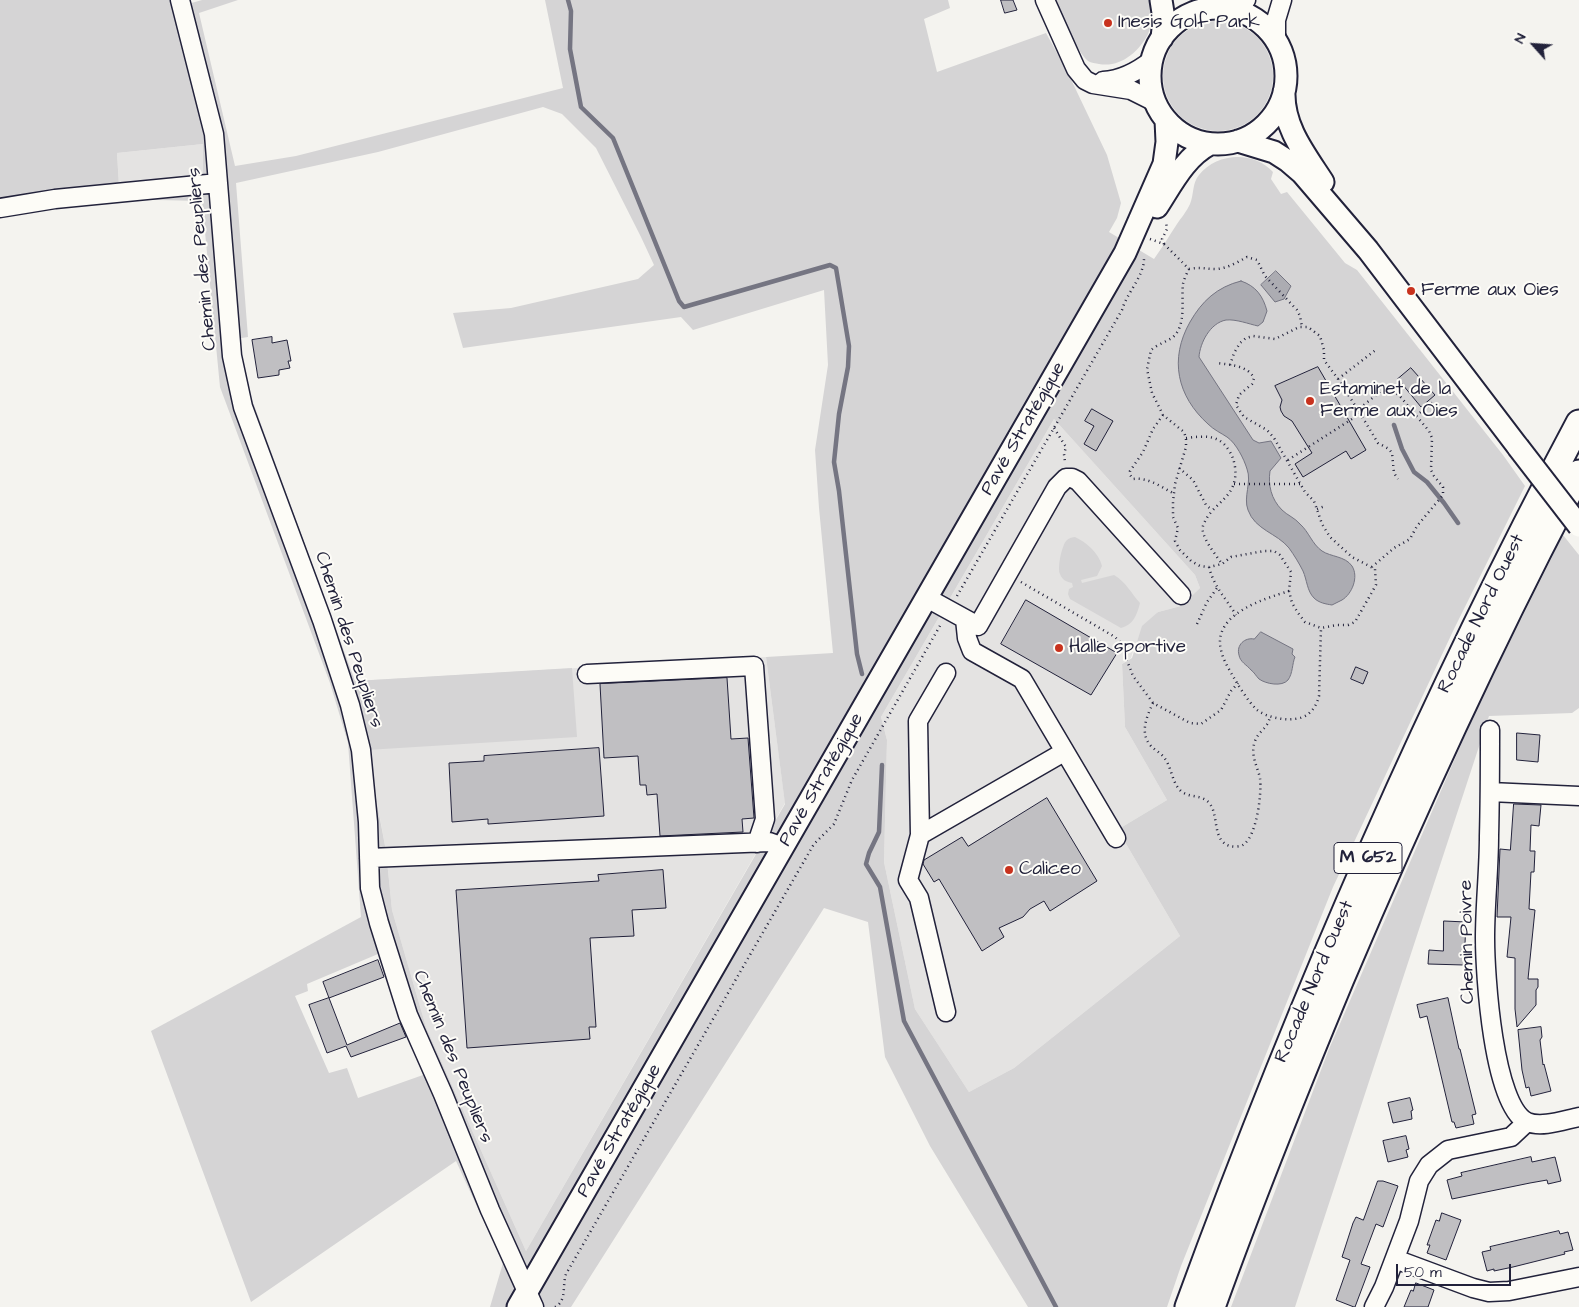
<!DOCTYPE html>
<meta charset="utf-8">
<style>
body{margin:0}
#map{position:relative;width:1579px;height:1307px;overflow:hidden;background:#f4f3ef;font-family:"Architects Daughter",sans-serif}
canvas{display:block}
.north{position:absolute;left:1509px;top:20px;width:50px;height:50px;-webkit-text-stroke:4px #fdfcf7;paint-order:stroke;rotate:296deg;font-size:14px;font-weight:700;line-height:20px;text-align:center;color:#22223b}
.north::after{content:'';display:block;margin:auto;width:18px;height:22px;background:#22223b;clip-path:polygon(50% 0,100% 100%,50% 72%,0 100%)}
.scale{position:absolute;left:1396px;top:1264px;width:115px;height:22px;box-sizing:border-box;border:2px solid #22223b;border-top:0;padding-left:6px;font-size:15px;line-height:18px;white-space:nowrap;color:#22223b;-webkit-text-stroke:4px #fdfcf7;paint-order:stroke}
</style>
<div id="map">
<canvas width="1579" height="1307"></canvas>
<div class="north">N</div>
<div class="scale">50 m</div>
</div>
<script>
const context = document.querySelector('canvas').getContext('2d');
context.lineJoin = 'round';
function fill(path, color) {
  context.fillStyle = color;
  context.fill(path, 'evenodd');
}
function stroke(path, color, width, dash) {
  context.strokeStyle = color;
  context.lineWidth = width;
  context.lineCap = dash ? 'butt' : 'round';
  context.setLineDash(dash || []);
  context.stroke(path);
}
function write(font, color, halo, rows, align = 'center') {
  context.font = font + ' "Architects Daughter",sans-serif';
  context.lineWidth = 4;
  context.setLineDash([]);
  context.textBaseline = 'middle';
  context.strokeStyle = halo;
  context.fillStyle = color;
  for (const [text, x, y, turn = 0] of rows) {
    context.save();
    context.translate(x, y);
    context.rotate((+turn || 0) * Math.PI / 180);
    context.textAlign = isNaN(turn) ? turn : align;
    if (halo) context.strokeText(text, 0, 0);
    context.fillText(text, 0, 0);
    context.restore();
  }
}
const built = new Path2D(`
 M 203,144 L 203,180 L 119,186 L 117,153 Z
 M 1054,419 L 1195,575 L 1200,588 L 1181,606 L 1158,612 L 1134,648 L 1131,658 L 1122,664 L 1125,727 L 1167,800 L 1122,827 L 1122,837 L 1180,936 L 1014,1068 L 969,1092 L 915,1009 L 884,862 L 887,740 L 881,717 Z
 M 766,657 L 785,803 L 526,1251 L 426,1027 L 392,910 L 386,851 L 355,681 Z`);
const green = new Path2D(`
 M 0,0 L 187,0 L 188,4 L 202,0 L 238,0 L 199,13 L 235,166 L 296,156 L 563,88 L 545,0 L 948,0 L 950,8 L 924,19 L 937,72 L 1046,33 L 1067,71 L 1107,155 L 1121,203 L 1117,218 L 1109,232 L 1154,259 C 1162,248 1169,236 1177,224 C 1181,218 1187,211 1190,204 C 1194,195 1192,183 1199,175 C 1217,152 1254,151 1273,172 L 1271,179 L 1281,194 L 1287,192 L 1345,263 L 1357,270 L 1503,455 L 1525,486 L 1454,629 L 1333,887 L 1181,1266 L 1167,1307 L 1028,1307 L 930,1146 L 885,1057 L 868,922 L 824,908 L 571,1307 L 490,1307 L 503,1263 L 456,1161 L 251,1302 L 151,1031 L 361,917 L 348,743 L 330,683 L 220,387 L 202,201 L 114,199 L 0,217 ZM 543,107 L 562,114 L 596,148 L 641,237 L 654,265 L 638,279 L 511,308 L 453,313 L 463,348 L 681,317 L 693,330 L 824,290 L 828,365 L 815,450 L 819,508 L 833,653 L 766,657 L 785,804 L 526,1251 L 426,1027 L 392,910 L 386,851 L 367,750 L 577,737 L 572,668 L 355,681 L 250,394 L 235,339 L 248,337 L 236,183 L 378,152 ZM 203,144 L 203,179 L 119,186 L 117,153 ZM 1054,419 L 1195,575 L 1200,588 L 1181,606 L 1158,612 L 1142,626 L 1132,658 L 1122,664 L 1125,727 L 1167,800 L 1122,827 L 1122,837 L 1180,936 L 1014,1068 L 969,1092 L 915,1009 L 884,862 L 887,740 L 881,717 ZM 378,954 L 423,1075 L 358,1098 L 347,1068 L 329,1073 L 295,996 L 308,991 L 307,984 Z
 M 1056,0 L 1149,0 C 1151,10 1153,24 1148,34 C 1139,52 1120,68 1099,64 C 1096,63 1091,63 1088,61 C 1076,51 1063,15 1056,0 Z
 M1163 76a55 55 0 1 1 110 0a55 55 0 1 1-110 0Z
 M 1563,535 L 1579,555 L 1579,708 L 1572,713 L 1489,716 L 1295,1307 L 1231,1307 L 1329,1049 L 1476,710 Z
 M 1075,537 C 1086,542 1099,553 1102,566 L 1097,576 L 1081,580 L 1082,583 L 1114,575 C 1126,582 1131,593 1140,603 C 1137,615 1133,625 1121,628 L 1070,599 L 1068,594 L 1069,589 L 1073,587 L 1072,583 C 1067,582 1062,580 1060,574 C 1057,568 1062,544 1067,540 C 1069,538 1073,537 1075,537 Z`);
const water = new Path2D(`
 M 1276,271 L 1291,286 L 1284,299 L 1275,302 L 1261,285 Z
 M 1241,281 C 1256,286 1263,296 1267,311 L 1263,322 L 1258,326 C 1249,324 1236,319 1226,320 C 1210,323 1200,343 1199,357 L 1253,440 L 1259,443 L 1271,441 L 1281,458 L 1270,471 C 1268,485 1271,499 1282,510 C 1287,515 1295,518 1300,524 C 1309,532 1312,544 1322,551 C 1331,557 1345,556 1352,566 C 1359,577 1352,594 1342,600 C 1339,602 1335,603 1332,605 C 1326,604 1319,603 1314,598 C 1307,591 1307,580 1303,571 C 1299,563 1294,555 1289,548 C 1277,533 1255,530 1248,510 C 1243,497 1252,482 1247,469 C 1244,459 1236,443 1227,437 C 1221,433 1214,430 1208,424 C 1177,396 1169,359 1190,322 C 1202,301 1217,287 1241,281 Z
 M 1261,632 L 1293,649 L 1292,654 L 1295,657 C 1292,664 1293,673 1288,680 C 1282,687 1266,684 1259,679 C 1256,676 1254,672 1251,670 C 1247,665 1240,662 1239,655 C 1236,645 1245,637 1254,639 Z`);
const stream = new Path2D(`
 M 568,0 L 571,11 L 570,49 L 581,107 L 613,138 L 679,301 L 684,307 L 830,265 L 836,268 L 849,346 L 848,367 L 839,414 L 834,462 L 839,491 L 857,654 L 862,674
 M 1394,425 L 1402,449 L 1414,472 L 1427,482 L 1444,503 L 1458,523
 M 882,765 L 879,832 L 869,853 L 866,864 L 880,887 L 904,1021 L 1056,1307`);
const building = new Path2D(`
 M 1001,0 L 1013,0 L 1017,10 L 1005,13 Z
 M 272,337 L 272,343 L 287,340 L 291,361 L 288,361 L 290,368 L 279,370 L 279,375 L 258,378 L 252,340 Z
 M 1318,367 L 1366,450 L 1351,459 L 1346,451 L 1303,477 L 1295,464 L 1312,453 L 1292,421 L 1284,416 L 1281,411 L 1280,407 L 1282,400 L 1275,386 Z
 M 1411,368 L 1435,395 L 1421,407 L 1398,379 Z
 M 1092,409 L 1113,421 L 1096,451 L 1084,444 L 1094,426 L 1085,421 Z
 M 1026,600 L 1117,653 L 1091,695 L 1001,644 Z
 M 1356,667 L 1368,672 L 1363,684 L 1351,679 Z
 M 727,678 L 731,739 L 748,738 L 754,818 L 742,819 L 743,832 L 660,836 L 657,794 L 647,795 L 646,785 L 640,785 L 638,756 L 604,758 L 600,684 Z
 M 1517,733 L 1540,735 L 1538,762 L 1517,760 Z
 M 599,748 L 604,816 L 488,824 L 488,819 L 452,822 L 449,763 L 484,761 L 484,756 Z
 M 1047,798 L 1097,881 L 1050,911 L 1044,901 L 1030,909 L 1023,917 L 999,928 L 1004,937 L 982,951 L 939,879 L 934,882 L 923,864 L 924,860 L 962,837 L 968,846 Z
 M 1514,804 L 1541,805 L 1539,826 L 1531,825 L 1530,851 L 1535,851 L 1534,872 L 1531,872 L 1529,909 L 1535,910 L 1528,979 L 1538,979 L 1538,987 L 1536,990 L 1536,1005 L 1517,1027 L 1515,1009 L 1515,958 L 1507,957 L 1511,917 L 1497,917 L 1500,849 L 1510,850 Z
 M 663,870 L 666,908 L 632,910 L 634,936 L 590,938 L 596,1027 L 589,1027 L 590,1039 L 467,1048 L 456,890 L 599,881 L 598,875 Z
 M 1444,921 L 1466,922 L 1464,965 L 1428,964 L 1429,950 L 1443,951 Z
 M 378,960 L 384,977 L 329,998 L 323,982 Z
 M 329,998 L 347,1045 L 400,1023 L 406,1037 L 351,1057 L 346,1046 L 327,1053 L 309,1005 Z
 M 1448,998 L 1459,1049 L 1460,1049 L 1476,1114 L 1472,1115 L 1474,1124 L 1456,1128 L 1454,1122 L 1452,1122 L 1427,1016 L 1420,1018 L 1417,1005 Z
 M 1541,1027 L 1542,1037 L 1540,1040 L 1543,1065 L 1544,1064 L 1551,1091 L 1531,1096 L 1529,1087 L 1526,1088 L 1522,1070 L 1518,1030 Z
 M 1410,1098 L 1413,1110 L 1411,1111 L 1412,1119 L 1393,1123 L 1388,1103 Z
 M 1406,1136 L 1409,1149 L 1406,1150 L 1408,1157 L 1388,1162 L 1383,1141 Z
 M 1531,1157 L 1532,1162 L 1555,1157 L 1561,1181 L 1548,1184 L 1547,1180 L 1530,1183 L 1452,1199 L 1447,1180 L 1462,1176 L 1461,1173 Z
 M 1378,1181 L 1383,1181 L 1398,1186 L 1383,1227 L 1376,1224 L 1361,1264 L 1370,1267 L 1355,1307 L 1354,1307 L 1336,1300 L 1350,1260 L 1342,1257 L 1353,1223 L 1356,1217 L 1363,1220 Z
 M 1442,1213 L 1461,1220 L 1446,1260 L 1427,1253 L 1430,1245 L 1427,1245 L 1436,1220 L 1439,1221 Z
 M 1559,1231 L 1560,1234 L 1568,1232 L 1573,1250 L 1564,1252 L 1565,1254 L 1513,1267 L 1494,1271 L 1494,1269 L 1487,1271 L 1482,1252 L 1491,1250 L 1490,1247 Z
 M 1416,1283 L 1434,1290 L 1428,1307 L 1404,1307 L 1411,1290 L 1413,1291 Z`);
const path = new Path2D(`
 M 1150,239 L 1164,244 L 1189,269 C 1199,267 1207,269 1217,269 C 1228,268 1238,262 1247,257 L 1257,260 L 1265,276 L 1297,310 L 1300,316 L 1302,327
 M 1164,244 L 1162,239 L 1167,229 L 1166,222
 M 1189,269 C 1187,273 1184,279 1183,284 C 1181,300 1187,326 1172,338 C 1165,342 1157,345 1151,350 L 1147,369 L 1152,393 L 1163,415 L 1184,432 L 1186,438 L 1186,447 L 1175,484 L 1173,502 L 1173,517 L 1178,528 L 1175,541 L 1180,550 L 1191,561 L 1200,566 L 1209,567 L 1222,564 L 1231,557 L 1264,551 L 1274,551 L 1280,555 L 1291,572 L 1289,591 L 1292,603 L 1298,613 L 1305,622 L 1321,628 L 1337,625 L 1348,625 L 1355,622 L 1376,585 L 1375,569 L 1352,557 L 1330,537 L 1322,524 L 1314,501 L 1305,492 L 1274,438 L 1267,430 L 1244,417 L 1236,405 L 1239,395 L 1252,384 L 1254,378 C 1247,365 1230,365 1217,363
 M 1230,365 L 1234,353 L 1240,343 L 1246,338 L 1253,336 L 1275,339 L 1299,327 L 1308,327 L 1320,336 L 1324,350 L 1324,360 L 1338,379 L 1358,410 L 1383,389 L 1391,390 L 1399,395 L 1429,431 L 1432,438 L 1431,470 L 1434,476 L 1443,487 L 1443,495 L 1417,526 L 1410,539 L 1394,548 L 1372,567
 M 1338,379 L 1377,349
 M 1163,415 L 1153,429 L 1143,452 L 1130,471 L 1130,475 L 1133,479 C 1148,477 1161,487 1173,493
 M 1416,416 L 1433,402
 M 1054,428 L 1066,447 L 1064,454 L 1065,462
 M 1186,438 C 1203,436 1218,434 1228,449 C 1232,455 1234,460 1235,467 C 1239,499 1211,502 1203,526 C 1200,536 1216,555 1222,564
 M 1288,460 L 1352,419 L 1358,410 L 1378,443 L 1389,449 L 1392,453 L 1394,473 L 1398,479
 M 1179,468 L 1193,480 L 1206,505 L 1212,510
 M 1234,484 L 1301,484
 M 1317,509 L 1325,506
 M 1209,567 C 1214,587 1225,597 1236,615
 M 1021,582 L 1115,637 L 1121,643 L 1124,653 L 1133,676 L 1153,703 L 1190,723 L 1201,724 L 1221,710 L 1231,691 L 1238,683
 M 1289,591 C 1264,599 1212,614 1221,650 C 1223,660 1229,669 1234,678 C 1240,688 1248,701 1256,709 C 1267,719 1295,723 1307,715 C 1314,710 1317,703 1319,696 L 1321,628
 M 957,596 L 1122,310 C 1127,292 1144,277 1144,258
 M 1197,624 L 1207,602 L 1217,588
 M 1153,703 C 1147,716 1139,733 1151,746 C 1156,751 1163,754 1167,762 C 1172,771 1173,785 1182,792 C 1191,798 1202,794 1210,804 C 1219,816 1212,841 1230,846 C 1234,847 1241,847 1244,844 C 1257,835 1262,792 1260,778 C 1257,765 1250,755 1255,741 C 1259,730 1268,729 1270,716
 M 555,1307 C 567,1301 562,1286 566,1274 L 807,856 L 814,844 L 834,824 L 852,780 L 941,624`);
const minor = new Path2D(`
 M 180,0 L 214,134 L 232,356 L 243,407 L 322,620 L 350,705 L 361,750 L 368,822 L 370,888 L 379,923 L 408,1015 L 443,1094 L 490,1210 L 534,1307
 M 1045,0 L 1076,69 L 1085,80 L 1093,84 L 1131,90 L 1155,102
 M 1222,8 L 1236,5 L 1246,0
 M 1276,40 L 1276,20 L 1282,0
 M 1103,81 C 1122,80 1138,71 1152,60
 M 0,208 L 55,199 L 218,183
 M 927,598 L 978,626 L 1057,487 L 1066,478 L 1072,478 L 1078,481 L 1181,595
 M 965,619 L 967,638 L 972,651 L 1022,679 L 1116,838
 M 587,674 L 754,666 L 765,819 L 757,843
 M 1490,730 C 1490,765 1490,800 1489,836 C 1489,870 1485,904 1485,938 C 1485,973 1493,1106 1527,1122 C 1542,1128 1564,1120 1579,1117
 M 1490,792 L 1579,796
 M 920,835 L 918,721 L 946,673
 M 369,858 L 769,842 L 783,847
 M 946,1012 L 919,898 L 908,880 L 920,835 L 1064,752
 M 1395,1259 L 1473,1288 L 1489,1292 L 1509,1291 L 1579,1277
 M 1374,1307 L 1384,1287 L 1409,1221 L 1419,1181 L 1429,1165 L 1448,1150 L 1511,1137 L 1527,1122`);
const major = new Path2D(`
 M 1161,0 L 1164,19 L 1162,38
 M1150 76a68 68 0 1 1 136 0a68 68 0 1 1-136 0Z
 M 1284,92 C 1283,127 1305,154 1323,182
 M 1238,141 L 1274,152 L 1288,161 L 1302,173 L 1368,250 L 1518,447
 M 1157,207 C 1172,184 1185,157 1210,144
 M 518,1307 L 1125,253 L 1164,164 L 1167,142 L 1166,120`);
const highway = new Path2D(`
 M 1188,1307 C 1299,1004 1427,708 1579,423
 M 1212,1307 C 1252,1196 1296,1087 1341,979 C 1414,807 1492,638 1579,473`);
const majorBridge = new Path2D(`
 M 1518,447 L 1579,526`);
const markers = [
 [1108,23,5,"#c8321e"],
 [1411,291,5,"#c8321e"],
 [1310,401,5,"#c8321e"],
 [1059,648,5,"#c8321e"],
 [1009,870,5,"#c8321e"]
];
const shields = [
 [1368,858,68]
];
const shieldNames = [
 ["M 652",1368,858]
];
const poiNames = [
 ["Inesis Golf Park",1118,23],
 ["Ferme aux Oies",1421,291],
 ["Estaminet de la",1320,390],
 ["Ferme aux Oies",1320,412],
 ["Halle sportive",1069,648],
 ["Caliceo",1019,870]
];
const streetNames = [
 ["Chemin des Peupliers",203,259,-95],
 ["Pavé Stratégique",1024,429,-60],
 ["Rocade Nord Ouest",1482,614,-64],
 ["Chemin des Peupliers",348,640,72],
 ["Pavé Stratégique",822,780,-60],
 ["Chemin Poivre",1468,942,-91],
 ["Rocade Nord Ouest",1315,982,-67],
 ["Chemin des Peupliers",452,1057,68],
 ["Pavé Stratégique",620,1131,-60]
];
fill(built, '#e4e3e2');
fill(green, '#d5d4d5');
fill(water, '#acacb2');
stroke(water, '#757582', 1);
stroke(stream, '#757582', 4.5);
fill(building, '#c0bfc2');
stroke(building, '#22223b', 1);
stroke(minor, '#22223b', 21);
stroke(major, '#22223b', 25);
stroke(highway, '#22223b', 29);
stroke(path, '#22223b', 2.5, [1, 4]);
stroke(minor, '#fdfcf7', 18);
stroke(major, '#fdfcf7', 21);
stroke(highway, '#fdfcf7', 25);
stroke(majorBridge, '#22223b', 25, []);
stroke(majorBridge, '#fdfcf7', 21);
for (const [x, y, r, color] of markers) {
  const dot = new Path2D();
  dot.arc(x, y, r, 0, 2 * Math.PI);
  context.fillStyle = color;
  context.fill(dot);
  stroke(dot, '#fdfcf7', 2);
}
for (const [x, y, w] of shields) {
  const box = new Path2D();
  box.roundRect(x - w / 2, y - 15.5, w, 31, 4);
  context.fillStyle = '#fdfcf7';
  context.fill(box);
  stroke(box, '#22223b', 1);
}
write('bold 18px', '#22223b', null, shieldNames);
write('19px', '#22223b', '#fdfcf7', poiNames, 'left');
write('19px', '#22223b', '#fdfcf7', streetNames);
</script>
